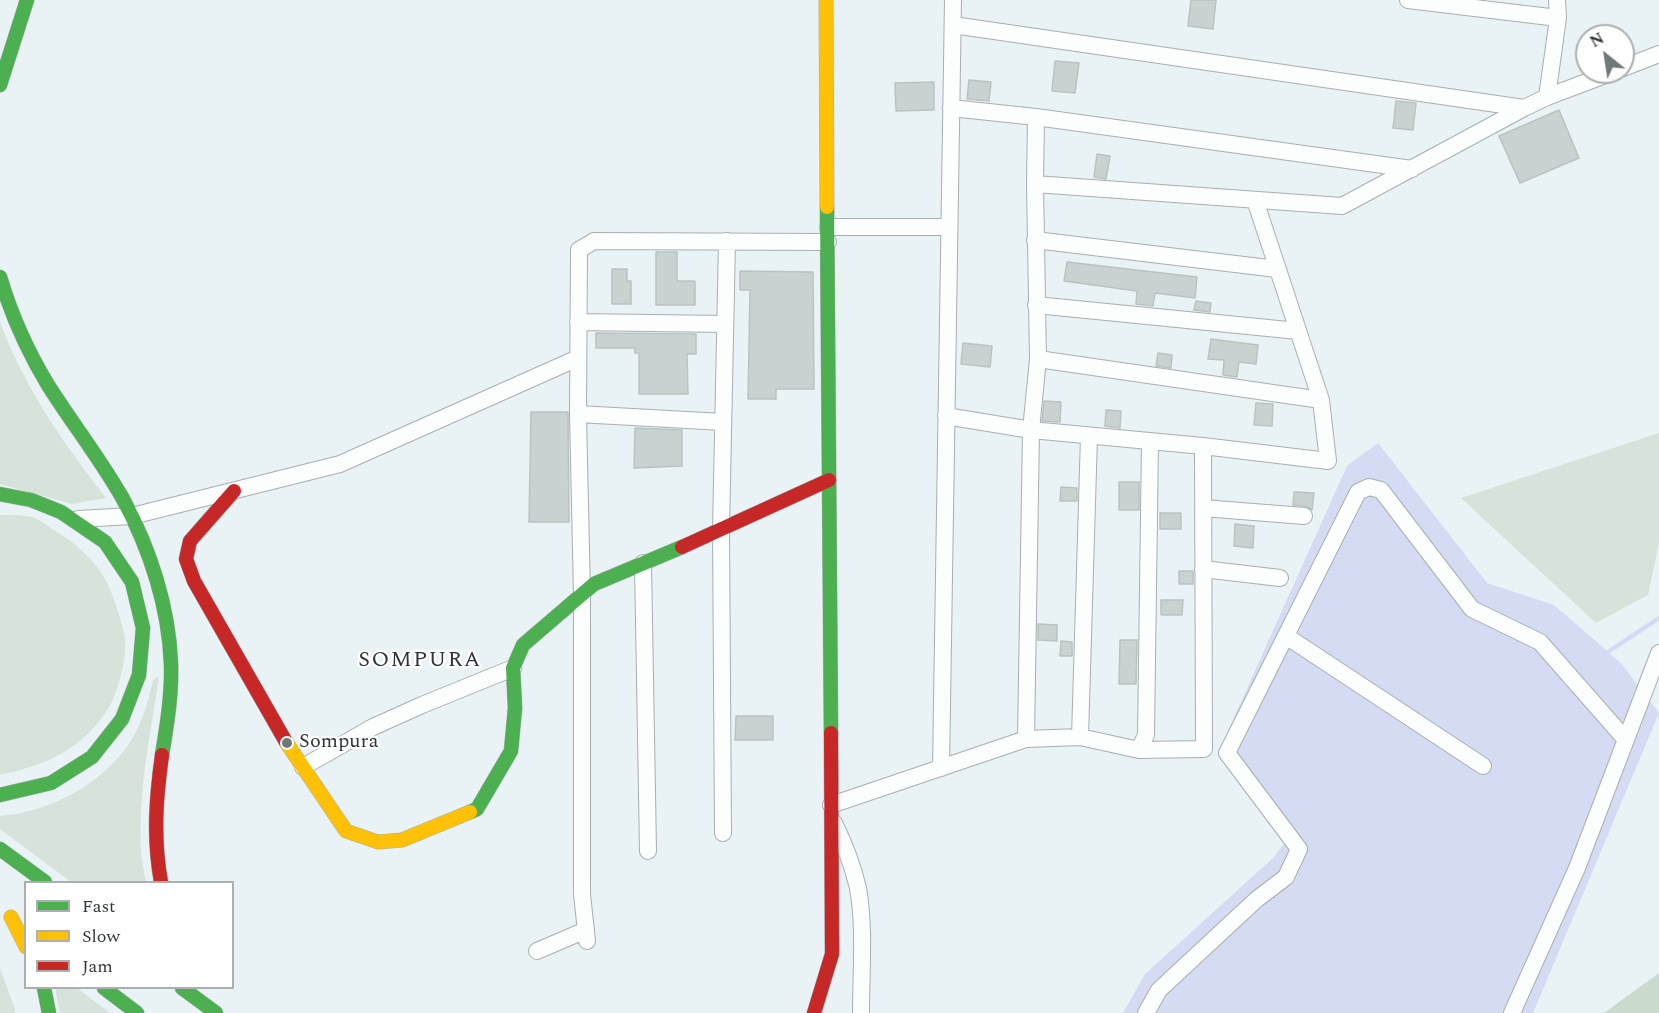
<!DOCTYPE html>
<style>
body{margin:0}
#map{position:relative;width:1659px;height:1013px;overflow:hidden;background:#e9f2f4;font-family:Spectral,serif}
canvas{display:block}
.legend{position:absolute;left:24px;top:881px;width:210px;height:108px;box-sizing:border-box;background:#fff;border:2px solid #acafaf;margin:0;padding:8px 10px;list-style:none;font-size:18px;color:#303638}
.legend li{display:flex;align-items:center;gap:12px;height:30px}
.legend b{width:30px;border:2px solid #acafaf}
.north{position:absolute;left:1575px;top:24px;width:60px;height:60px;box-sizing:border-box;background:#fff;border:2px solid #acafaf;border-radius:50%;rotate:330deg;font-size:16px;font-weight:700;line-height:24px;text-align:center;color:#303638}
.north::after{content:'';display:block;margin:auto;width:21px;height:27px;background:#71787a;clip-path:polygon(50% 0,100% 100%,50% 72%,0 100%)}
</style>
<div id="map">
<canvas width="1659" height="1013"></canvas>
<ul class="legend">
<li><b style="height:8px;background:#4caf50"></b>Fast</li>
<li><b style="height:8px;background:#ffc107"></b>Slow</li>
<li><b style="height:8px;background:#c62828"></b>Jam</li>
</ul>
<div class="north">N</div>
</div>
<script>
const context = document.querySelector('canvas').getContext('2d');
context.lineJoin = 'round';
function fill(path, color) {
  context.fillStyle = color;
  context.fill(path, 'evenodd');
}
function stroke(path, color, width, dash) {
  context.strokeStyle = color;
  context.lineWidth = width;
  context.lineCap = dash ? 'butt' : 'round';
  context.setLineDash(dash || []);
  context.stroke(path);
}
function write(font, color, halo, rows, align = 'center') {
  context.font = font + ' Spectral,serif';
  context.lineWidth = 4.5;
  context.setLineDash([]);
  context.textBaseline = 'middle';
  context.strokeStyle = halo;
  context.fillStyle = color;
  for (const [text, x, y, turn = 0] of rows) {
    context.save();
    context.translate(x, y);
    context.rotate((+turn || 0) * Math.PI / 180);
    context.textAlign = isNaN(turn) ? turn : align;
    if (halo) context.strokeText(text, 0, 0);
    context.fillText(text, 0, 0);
    context.restore();
  }
}
const green = new Path2D(`
 M 0,322 C 24,387 64,444 106,498 L 72,504 L 0,484 Z
 M 1659,433 L 1659,543 L 1648,595 L 1596,623 L 1461,498 Z
 M 0,515 C 10,515 23,515 32,517 C 39,519 46,525 52,529 C 72,540 94,559 105,579 C 113,594 123,624 125,640 C 127,657 118,692 109,707 C 84,749 46,765 0,775 Z
 M 159,676 C 150,740 131,820 146,882 L 71,882 L 0,829 L 0,816 C 50,812 100,785 129,744 C 142,725 148,702 153,680 Z
 M 0,968 L 15,1009 L 15,1013 L 0,1013 Z
 M 55,988 L 77,988 L 110,1013 L 60,1013 Z`);
const forest = new Path2D(`
 M 1659,973 L 1659,1013 L 1604,1013 Z`);
const water = new Path2D(`
 M 1378,443 L 1487,583 L 1554,605 L 1621,663 L 1659,713 L 1533,1013 L 1123,1013 L 1145,974 L 1273,858 L 1289,837 L 1218,753 L 1347,466 Z`);
const stream = new Path2D(`
 M 1608,652 L 1659,618`);
const building = new Path2D(`
 M 1191,0 L 1216,0 L 1213,29 L 1188,26 Z
 M 1055,61 L 1079,63 L 1075,93 L 1052,91 Z
 M 969,80 L 991,82 L 989,101 L 967,99 Z
 M 934,82 L 934,110 L 896,111 L 895,83 Z
 M 1396,101 L 1416,103 L 1413,130 L 1393,128 Z
 M 1559,110 L 1579,158 L 1520,183 L 1499,136 Z
 M 1097,154 L 1110,156 L 1106,179 L 1094,177 Z
 M 656,252 L 677,252 L 677,281 L 695,281 L 695,305 L 656,305 Z
 M 1067,262 L 1197,277 L 1195,298 L 1155,293 L 1153,306 L 1136,304 L 1137,291 L 1064,281 Z
 M 612,269 L 627,269 L 627,281 L 631,281 L 631,304 L 612,304 Z
 M 740,271 L 813,272 L 814,389 L 776,389 L 776,399 L 748,399 L 750,290 L 740,290 Z
 M 1196,301 L 1211,303 L 1210,312 L 1194,310 Z
 M 596,333 L 696,334 L 696,354 L 687,354 L 688,394 L 639,394 L 639,353 L 635,353 L 635,348 L 596,348 Z
 M 1211,339 L 1258,345 L 1256,364 L 1239,362 L 1237,377 L 1223,375 L 1224,360 L 1208,359 Z
 M 963,343 L 992,346 L 990,367 L 961,364 Z
 M 1158,353 L 1172,355 L 1171,368 L 1156,366 Z
 M 1044,401 L 1061,402 L 1060,422 L 1042,421 Z
 M 1256,403 L 1273,404 L 1272,426 L 1254,425 Z
 M 1106,410 L 1121,411 L 1120,428 L 1105,426 Z
 M 531,412 L 568,412 L 569,522 L 529,522 Z
 M 635,428 L 682,430 L 682,466 L 634,468 Z
 M 1119,482 L 1139,482 L 1139,510 L 1119,510 Z
 M 1061,487 L 1077,488 L 1077,501 L 1060,501 Z
 M 1294,492 L 1314,493 L 1312,510 L 1305,506 L 1293,505 Z
 M 1160,513 L 1181,513 L 1181,529 L 1160,529 Z
 M 1235,524 L 1254,526 L 1253,548 L 1234,546 Z
 M 1179,571 L 1193,571 L 1193,584 L 1179,584 Z
 M 1161,600 L 1183,600 L 1182,615 L 1161,615 Z
 M 1038,624 L 1057,625 L 1057,641 L 1038,640 Z
 M 1120,640 L 1137,640 L 1136,684 L 1119,684 Z
 M 1061,641 L 1072,642 L 1072,656 L 1060,656 Z
 M 736,716 L 773,716 L 773,740 L 735,740 Z`);
const street = new Path2D(`
 M 1408,0 L 1558,18
 M 1557,0 L 1558,18 L 1547,97 L 1613,72
 M 953,25 L 1524,108
 M 1623,68 L 1659,54
 M 951,108 L 1036,117 L 1412,169
 M 1036,117 L 1035,184 L 1038,359 L 1321,400
 M 1035,184 L 1342,206 L 1524,108 L 1547,97
 M 828,227 L 949,227
 M 1035,240 L 1277,269
 M 1036,305 L 1298,331
 M 578,322 L 725,324
 M 578,414 L 582,595 L 582,894 L 587,941
 M 946,416 L 1031,430 L 1203,446 L 1328,461 L 1321,400 L 1255,200
 M 723,422 L 578,414 L 579,250 L 594,241 L 828,242
 M 1203,508 L 1304,516
 M 78,519 L 132,516 L 340,464 L 578,358
 M 643,563 L 648,851
 M 1203,569 L 1280,578
 M 1286,636 L 1483,766
 M 1080,737 L 1089,436
 M 1026,739 L 1031,430 L 1038,359
 M 1139,750 L 1146,735 L 1150,442
 M 303,767 L 373,727 L 422,705 L 513,668
 M 941,768 L 953,0
 M 831,805 L 1026,739 L 1080,737 L 1139,750 L 1204,749 L 1203,446
 M 834,823 C 844,843 853,867 858,888 C 865,927 861,974 861,1013
 M 723,833 L 721,530 L 727,241
 M 537,951 L 586,930
 M 1146,1013 L 1159,990 L 1257,899 L 1286,877 L 1299,849 L 1227,753 L 1358,492 L 1369,487 L 1381,490 L 1472,609 L 1540,642 L 1626,740
 M 1512,1013 L 1577,868 L 1659,653`);
const fast = new Path2D(`
 M 0,85 L 27,0
 M 827,207 L 831,733
 M 0,277 C 11,314 28,352 48,385 C 72,423 101,460 123,499 C 150,549 169,607 171,664 C 172,694 167,725 162,755
 M 0,494 L 31,500 L 61,512 L 105,542 L 132,582 L 143,628 L 139,675 L 122,719 L 92,757 L 51,783 L 0,795
 M 470,812 L 477,809 L 511,751 L 515,708 L 513,668 L 523,645 L 594,584 L 682,547
 M 0,849 L 45,882
 M 44,988 L 49,1013
 M 104,988 L 137,1013
 M 182,988 L 216,1013`);
const slow = new Path2D(`
 M 826,0 L 827,207
 M 286,742 L 346,831 L 378,842 L 402,840 L 470,812
 M 11,917 L 26,947`);
const jam = new Path2D(`
 M 234,491 L 190,541 L 186,559 L 194,581 L 286,742
 M 682,547 L 829,480
 M 161,882 C 153,838 156,798 162,755
 M 814,1013 L 832,954 L 831,733`);
const markers = [
 [287,743,6,"#71787a"]
];
const poiNames = [
 ["Sompura",299,743]
];
const quarterNames = [
 ["SOMPURA",420,662]
];
fill(green, '#d6e3da');
fill(forest, '#cadbce');
fill(water, '#d5dbf3');
stroke(stream, '#d5dbf3', 4.5);
fill(building, '#cad2d1');
stroke(building, '#bbc2c2', 1.5);
stroke(street, '#a8afb0', 18);
stroke(fast, '#a8afb0', 15);
stroke(slow, '#a8afb0', 15);
stroke(jam, '#a8afb0', 15);
stroke(street, '#fcfdfd', 16);
stroke(fast, '#4caf50', 14);
stroke(slow, '#ffc107', 14);
stroke(jam, '#c62828', 14);
for (const [x, y, r, color] of markers) {
  const dot = new Path2D();
  dot.arc(x, y, r, 0, 2 * Math.PI);
  context.fillStyle = color;
  context.fill(dot);
  stroke(dot, '#fff', 2);
}
write('20px', '#303638', '#fff', poiNames, 'left');
context.letterSpacing = '1.5px';
write('22px', '#303638', '#fff', quarterNames);
context.letterSpacing = '0px';
</script>
